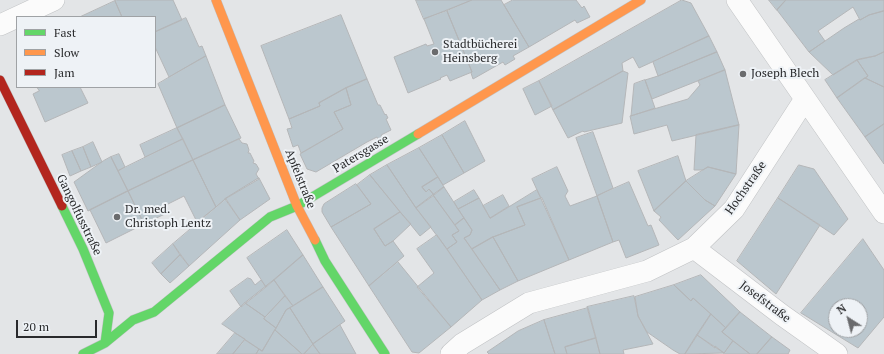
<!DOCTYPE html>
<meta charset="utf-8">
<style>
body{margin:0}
#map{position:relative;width:884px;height:354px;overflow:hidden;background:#e3e5e7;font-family:"PT Serif",serif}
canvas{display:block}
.legend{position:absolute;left:16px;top:16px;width:140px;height:72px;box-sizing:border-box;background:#eef2f6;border:1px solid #9fa2a5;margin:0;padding:5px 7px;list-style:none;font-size:12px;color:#292a2c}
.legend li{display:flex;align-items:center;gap:8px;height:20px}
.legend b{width:20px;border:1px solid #9fa2a5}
.north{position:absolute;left:828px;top:298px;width:40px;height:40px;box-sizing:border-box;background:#eef2f6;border:1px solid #9fa2a5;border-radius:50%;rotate:324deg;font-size:11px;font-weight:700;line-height:16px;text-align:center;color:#292a2c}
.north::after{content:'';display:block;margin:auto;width:14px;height:18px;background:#6a6b6d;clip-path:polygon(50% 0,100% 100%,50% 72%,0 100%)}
.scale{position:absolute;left:16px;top:320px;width:81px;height:18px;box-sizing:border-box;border:2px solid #292a2c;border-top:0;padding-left:5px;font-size:12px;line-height:14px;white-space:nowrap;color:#292a2c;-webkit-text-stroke:3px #eef2f6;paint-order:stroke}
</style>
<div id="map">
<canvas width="884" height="354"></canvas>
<ul class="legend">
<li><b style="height:5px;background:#63d668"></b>Fast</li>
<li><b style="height:5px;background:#ff974d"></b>Slow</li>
<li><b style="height:5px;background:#b3261e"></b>Jam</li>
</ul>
<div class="north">N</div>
<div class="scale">20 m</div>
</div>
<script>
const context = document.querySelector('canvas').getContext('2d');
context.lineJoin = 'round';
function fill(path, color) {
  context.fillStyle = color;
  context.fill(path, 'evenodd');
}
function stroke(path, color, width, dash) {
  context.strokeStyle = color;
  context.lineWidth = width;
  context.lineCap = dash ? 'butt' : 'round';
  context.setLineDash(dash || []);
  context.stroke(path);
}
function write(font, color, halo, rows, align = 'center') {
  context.font = font + ' "PT Serif",serif';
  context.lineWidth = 4;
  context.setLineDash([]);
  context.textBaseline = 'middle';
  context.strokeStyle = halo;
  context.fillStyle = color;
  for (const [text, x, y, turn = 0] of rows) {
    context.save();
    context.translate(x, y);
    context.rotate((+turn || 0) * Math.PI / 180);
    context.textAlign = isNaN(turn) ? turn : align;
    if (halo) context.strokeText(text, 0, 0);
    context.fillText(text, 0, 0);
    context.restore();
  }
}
const building = new Path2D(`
 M 117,0 L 173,0 L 182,20 L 155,32 L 155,17 L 122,17 L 115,1 Z
 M 416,0 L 472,0 L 424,19 Z
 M 472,0 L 501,0 L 529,47 L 513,56 L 515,59 L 505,65 L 503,62 L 473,79 L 471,73 L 472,72 L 447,11 Z
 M 513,0 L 576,0 L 582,8 L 584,6 L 590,17 L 577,23 L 575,20 L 529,47 L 504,5 Z
 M 682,0 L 691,3 L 709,36 L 639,68 L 633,57 L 622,63 L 623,71 L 553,110 L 539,81 Z
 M 769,0 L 786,0 L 777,10 Z
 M 786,0 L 884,0 L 884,11 L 869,15 L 860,20 L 853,7 L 818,31 L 825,41 L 809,52 L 777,10 Z
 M 115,1 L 122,17 L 80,17 Z
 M 447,11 L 472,72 L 450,81 L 447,75 L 440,78 L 441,79 L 408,93 L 394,57 L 426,44 L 427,46 L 434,44 L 424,19 Z
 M 884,11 L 884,52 L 875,56 L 859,59 L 833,75 L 809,52 L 844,28 L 859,19 L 860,20 L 869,15 Z
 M 341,15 L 367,79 L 346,88 L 319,103 L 320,106 L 289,119 L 261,46 Z
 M 186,18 L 199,47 L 202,46 L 206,56 L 169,77 L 155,47 L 155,32 Z
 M 709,36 L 717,52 L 658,76 L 653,62 Z
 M 717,52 L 725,70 L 652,99 L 645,80 L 658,76 Z
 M 884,52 L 884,87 L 865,78 L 868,76 L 857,60 L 875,56 Z
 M 206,56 L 225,105 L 177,128 L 158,84 Z
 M 857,60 L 868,76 L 837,98 L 825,80 Z
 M 725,70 L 739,125 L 672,141 L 667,125 L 634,134 L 630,116 L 688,99 L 700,85 L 698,81 Z
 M 623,71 L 628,73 L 622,123 L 584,132 L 583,131 L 568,138 L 553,110 Z
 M 865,78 L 884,87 L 884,124 L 865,137 L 837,98 Z
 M 367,79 L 378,105 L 380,105 L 385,115 L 386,114 L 388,118 L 386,119 L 391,130 L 381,135 L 382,137 L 378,139 L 377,137 L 367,142 L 316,172 L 307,169 L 300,154 L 343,129 L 334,112 L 351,105 L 346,88 Z
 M 645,80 L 655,108 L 631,116 L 634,84 Z
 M 539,81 L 552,106 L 535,115 L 523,89 Z
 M 37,87 L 80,87 L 88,103 L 45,122 L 33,94 L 39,91 Z
 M 346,88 L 351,105 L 334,112 L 343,129 L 301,153 L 298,145 L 293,147 L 287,129 L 292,128 L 289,119 L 320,106 L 319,103 Z
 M 225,105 L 241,138 L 193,160 L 177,128 Z
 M 465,121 L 485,161 L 464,173 L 442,135 Z
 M 884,124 L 884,164 L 865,137 Z
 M 739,125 L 736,174 L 708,167 L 703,170 L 694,170 L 696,135 Z
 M 177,128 L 183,139 L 145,157 L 140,145 Z
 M 593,132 L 613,188 L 597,196 L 576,138 Z
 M 442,135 L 464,173 L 443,185 L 419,148 Z
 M 183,139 L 193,160 L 128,191 L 118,171 Z
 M 239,139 L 242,143 L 247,144 L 249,150 L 248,153 L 250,153 L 254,161 L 253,163 L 256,164 L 259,169 L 256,174 L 259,179 L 225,199 L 216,207 L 193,160 Z
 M 93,142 L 102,162 L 91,167 L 83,147 Z
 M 83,147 L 91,167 L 81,171 L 72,151 Z
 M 419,148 L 438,177 L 422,187 L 426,192 L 429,189 L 434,195 L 416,208 L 387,165 Z
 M 72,151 L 81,171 L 70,176 L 62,155 Z
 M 119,154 L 125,167 L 118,171 L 111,157 Z
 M 678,156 L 686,181 L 654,211 L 638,171 Z
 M 111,157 L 128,191 L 88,211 L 74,182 L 103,161 Z
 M 193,160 L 216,207 L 197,222 L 184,196 L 166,205 L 169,212 L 144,224 L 128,191 Z
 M 387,165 L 416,208 L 431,227 L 420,236 L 370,175 Z
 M 799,165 L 814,169 L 848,219 L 834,235 L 778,198 Z
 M 557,167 L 568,191 L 565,196 L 570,206 L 597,196 L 613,242 L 569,260 L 532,179 Z
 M 708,167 L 736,174 L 715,206 L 705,200 L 686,181 Z
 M 370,175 L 400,212 L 374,229 L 385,246 L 393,241 L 404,256 L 369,286 L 331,227 L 371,204 L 357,185 Z
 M 438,177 L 444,187 L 434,195 L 429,189 L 426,192 L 422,187 Z
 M 259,178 L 270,199 L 240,220 L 225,199 Z
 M 686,181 L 705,200 L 715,206 L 678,240 L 659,220 L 661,217 L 654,211 Z
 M 629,182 L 648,226 L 651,225 L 659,245 L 626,258 L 619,240 L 613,242 L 597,196 Z
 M 356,184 L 371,204 L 331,227 L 322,212 L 322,208 L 324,204 Z
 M 444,187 L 464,218 L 455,225 L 433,195 Z
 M 474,190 L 479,198 L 458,209 L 454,202 Z
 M 537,190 L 541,198 L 517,207 L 525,225 L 493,237 L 472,249 L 464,238 L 470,235 L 472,230 L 458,209 L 479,198 L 490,218 Z
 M 128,191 L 144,224 L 106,243 L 90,210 Z
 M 433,195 L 459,231 L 452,235 L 457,242 L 447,249 L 416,208 Z
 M 503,195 L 509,206 L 490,218 L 483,206 Z
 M 542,198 L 569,260 L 518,281 L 493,237 L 525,225 L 517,207 Z
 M 778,198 L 820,225 L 776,294 L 737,261 Z
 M 226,199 L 240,220 L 189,266 L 173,244 Z
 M 400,212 L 411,224 L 393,241 L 385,246 L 374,229 Z
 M 464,218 L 472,230 L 470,235 L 464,238 L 500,290 L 482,300 L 447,249 L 457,242 L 452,235 L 459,231 L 455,225 Z
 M 287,230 L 303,255 L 266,287 L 247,258 Z
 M 437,235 L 482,300 L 451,327 L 417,287 L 434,273 L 417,249 Z
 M 493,237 L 518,281 L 500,290 L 472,249 Z
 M 863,239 L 884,270 L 884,317 L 858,348 L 801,313 ZM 836,306 L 860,306 L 860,330 L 836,330 Z
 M 173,244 L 180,255 L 161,274 L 152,263 Z
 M 180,255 L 189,266 L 170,283 L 161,274 Z
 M 303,255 L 323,287 L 293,306 L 274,280 Z
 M 398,262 L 451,327 L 419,353 L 412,352 L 369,286 Z
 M 701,275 L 740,312 L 726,328 L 693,298 L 691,301 L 674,285 Z
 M 248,278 L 251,279 L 255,285 L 261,280 L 266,287 L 241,307 L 230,291 Z
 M 274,280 L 285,296 L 265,317 L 245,303 Z
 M 674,285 L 691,301 L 693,298 L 711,314 L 685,354 L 680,354 L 673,350 L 647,332 L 638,316 L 635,297 Z
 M 323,287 L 345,321 L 313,344 L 290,308 Z
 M 285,296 L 293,306 L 286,310 L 276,328 L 264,319 Z
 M 634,296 L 638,316 L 653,344 L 623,350 L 624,354 L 600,354 L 587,307 Z
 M 245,303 L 265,317 L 264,319 L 276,328 L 262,351 L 222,324 Z
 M 290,308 L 313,344 L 304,354 L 302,354 L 275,330 L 286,310 Z
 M 588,308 L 596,338 L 565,347 L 567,354 L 555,354 L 544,320 Z
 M 740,312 L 772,337 L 757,354 L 750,354 L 722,332 Z
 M 711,314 L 726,328 L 722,332 L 733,341 L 724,353 L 697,335 Z
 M 544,320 L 555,354 L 489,354 L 487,352 L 518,331 Z
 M 340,325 L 356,354 L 320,354 L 313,344 Z
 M 275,330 L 302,354 L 256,354 L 259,349 L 262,351 Z
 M 235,333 L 245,339 L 233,354 L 217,354 Z
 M 697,335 L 715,348 L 715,346 L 724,353 L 685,354 Z
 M 772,337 L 790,350 L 788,354 L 757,354 Z
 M 596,338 L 600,354 L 567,354 L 565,347 Z
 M 245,340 L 259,349 L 256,354 L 233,354 Z
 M 733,341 L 750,354 L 724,354 Z
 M 313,345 L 320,354 L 304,354 Z`);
const street = new Path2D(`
 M 737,0 L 884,213
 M 0,25 L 54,0
 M 694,248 L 782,315 L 837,354
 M 451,354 L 462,344 L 529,303 L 647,271 L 694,248 L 734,209 L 805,99`);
const fast = new Path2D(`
 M 62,206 L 83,249 L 109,313 L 105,343
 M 315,240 L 325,261 L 385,354
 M 83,354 L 105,343 L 133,320 L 154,312 L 270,217 L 297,206 L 418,134`);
const slow = new Path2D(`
 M 216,0 L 297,206 L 315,240
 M 418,134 L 641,0`);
const jam = new Path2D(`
 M 0,80 L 62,206`);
const markers = [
 [435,52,4,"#6a6b6d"],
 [743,74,4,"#6a6b6d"],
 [117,217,4,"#6a6b6d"]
];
const poiNames = [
 ["Stadtbücherei",443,45],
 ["Heinsberg",443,59],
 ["Joseph Blech",751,74],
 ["Dr. med.",125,210],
 ["Christoph Lentz",125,224]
];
const streetNames = [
 ["Patersgasse",361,154,-31],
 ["Apfelstraße",300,179,68],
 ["Hochstraße",746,188,-55],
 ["Gangolfusstraße",79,215,64],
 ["Josefstraße",765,302,37]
];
fill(building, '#bbc7ce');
stroke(building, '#b4b6b8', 1);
stroke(street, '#c0c2c4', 22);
stroke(fast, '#c0c2c4', 10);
stroke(slow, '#c0c2c4', 10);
stroke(jam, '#c0c2c4', 10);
stroke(street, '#fbfbfb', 21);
stroke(fast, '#63d668', 9);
stroke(slow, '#ff974d', 9);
stroke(jam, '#b3261e', 9);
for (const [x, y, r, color] of markers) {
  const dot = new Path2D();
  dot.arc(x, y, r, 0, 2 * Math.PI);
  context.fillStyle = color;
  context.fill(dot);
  stroke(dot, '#eef2f6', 1.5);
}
write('12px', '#292a2c', '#eef2f6', poiNames, 'left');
write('12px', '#292a2c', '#eef2f6', streetNames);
</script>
